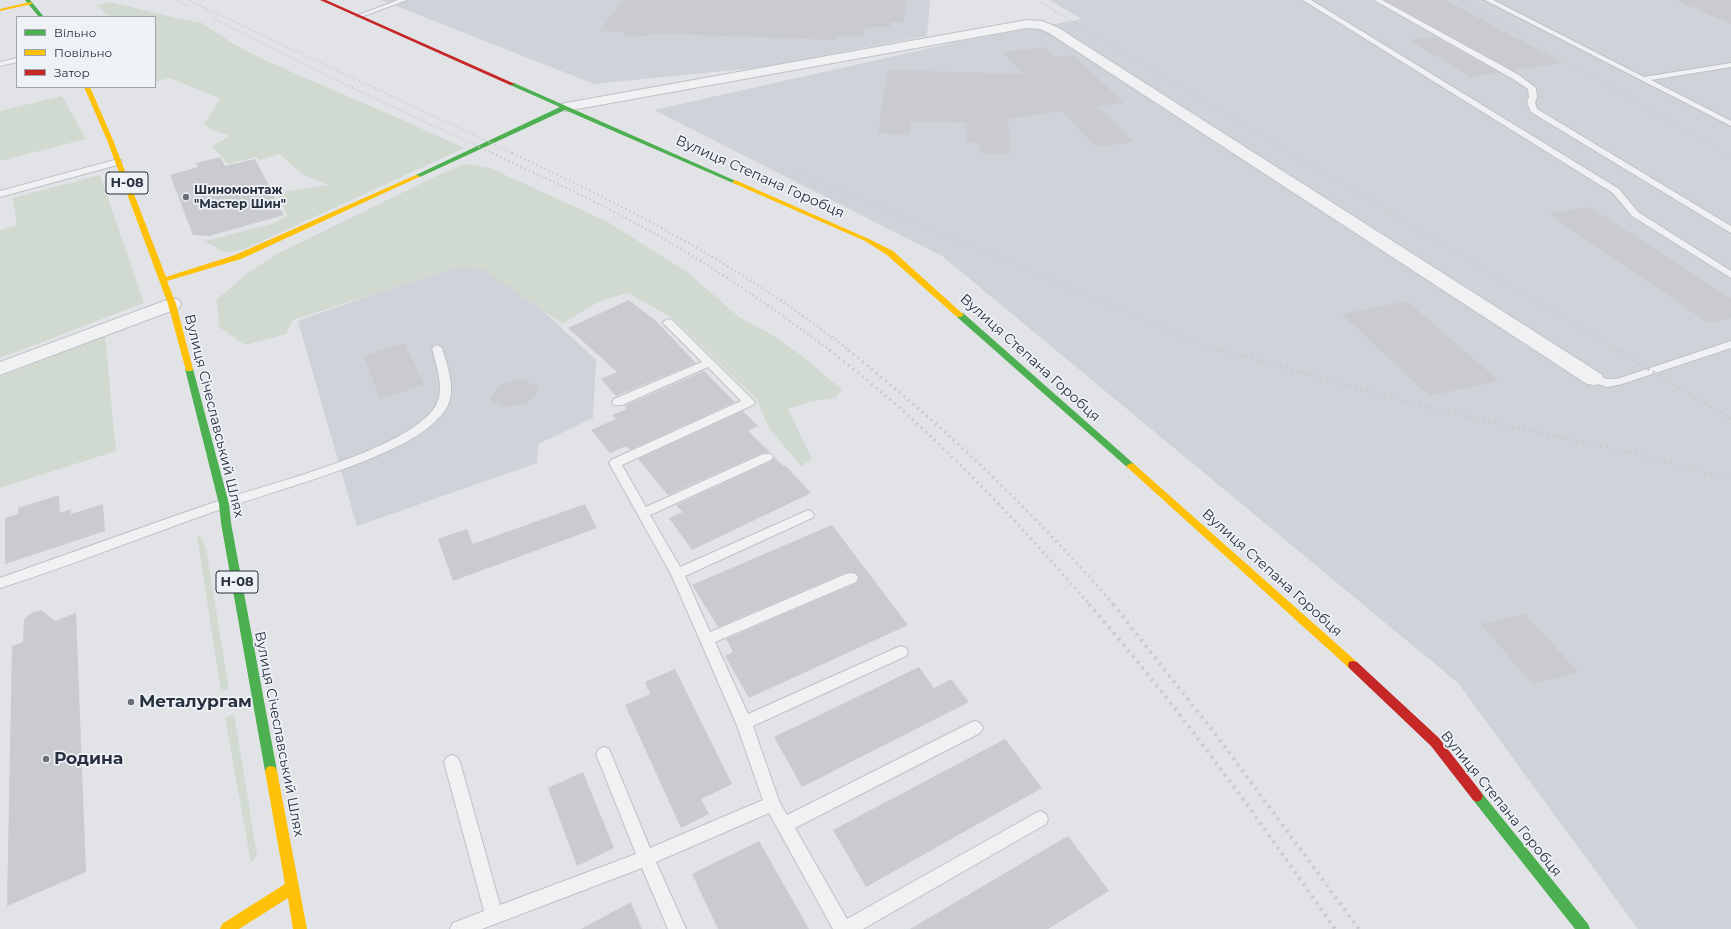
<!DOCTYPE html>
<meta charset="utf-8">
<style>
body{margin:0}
#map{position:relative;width:1731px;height:929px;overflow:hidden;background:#e1e3e6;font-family:Montserrat,sans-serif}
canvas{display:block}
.legend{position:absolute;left:16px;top:16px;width:140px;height:72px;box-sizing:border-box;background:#eef1f6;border:1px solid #9ea4ad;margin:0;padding:5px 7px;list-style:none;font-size:12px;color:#27303f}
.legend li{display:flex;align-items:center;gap:8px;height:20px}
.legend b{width:20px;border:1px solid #9ea4ad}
</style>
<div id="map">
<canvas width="1731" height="929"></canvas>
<ul class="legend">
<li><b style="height:5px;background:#4caf50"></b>Вільно</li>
<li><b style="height:5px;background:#ffc107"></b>Повільно</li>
<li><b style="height:5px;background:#c62828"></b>Затор</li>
</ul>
</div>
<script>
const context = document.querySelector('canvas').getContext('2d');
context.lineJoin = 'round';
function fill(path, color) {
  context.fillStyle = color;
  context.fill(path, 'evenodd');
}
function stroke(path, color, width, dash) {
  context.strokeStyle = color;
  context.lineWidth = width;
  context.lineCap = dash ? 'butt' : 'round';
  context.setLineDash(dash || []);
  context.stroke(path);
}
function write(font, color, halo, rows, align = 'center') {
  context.font = font + ' Montserrat,sans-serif';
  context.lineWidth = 3.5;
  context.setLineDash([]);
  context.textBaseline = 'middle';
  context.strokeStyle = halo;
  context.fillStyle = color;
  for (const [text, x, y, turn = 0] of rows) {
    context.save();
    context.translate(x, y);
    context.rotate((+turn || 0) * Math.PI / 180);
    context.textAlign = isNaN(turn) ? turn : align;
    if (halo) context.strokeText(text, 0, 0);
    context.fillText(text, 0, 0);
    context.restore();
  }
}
const built = new Path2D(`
 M 381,0 L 930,0 L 927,36 L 763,67 L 594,84 Z
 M 1049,0 L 1731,0 L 1731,929 L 1638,929 L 1458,683 L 942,256 L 654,110 L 962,41 L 1082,19 Z
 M 483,255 L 596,360 L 593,418 L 538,444 L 537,463 L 357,526 L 298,321 Z`);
const green = new Path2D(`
 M 110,2 L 180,19 L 202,23 L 237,46 L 271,63 L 398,118 L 464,148 L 245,249 L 225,253 L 205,241 L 272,224 L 287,216 L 277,193 L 329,185 L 301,174 L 280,154 L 260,160 L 256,157 L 228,164 L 212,146 L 230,136 L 212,130 L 204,124 L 220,99 L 170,78 L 155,82 L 155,17 L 110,17 L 96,5 Z
 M 62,96 L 86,139 L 0,161 L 0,111 Z
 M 465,164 L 490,168 L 608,222 L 687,272 L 739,317 L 774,336 L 806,359 L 842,390 L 835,398 L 809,402 L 788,409 L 812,459 L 801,466 L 769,428 L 757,400 L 674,319 L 628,293 C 601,299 586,308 563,324 L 482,269 L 457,267 L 293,320 L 286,334 L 245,345 L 219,327 L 217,299 L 248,273 L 277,254 L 436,176 Z
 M 100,175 L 144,303 L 0,358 L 0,230 L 17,225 L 13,198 Z
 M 105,336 L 116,451 L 0,488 L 0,377 Z
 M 197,535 L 202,539 L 206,549 L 229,689 L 221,692 Z
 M 234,714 L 257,855 L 251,863 L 225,718 Z`);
const building = new Path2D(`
 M 622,0 L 906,0 L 904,22 L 891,22 L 890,27 L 865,27 L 863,37 L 836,36 L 835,40 L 674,34 L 649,33 L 648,36 L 623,35 L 625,32 L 600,31 Z
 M 1385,0 L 1445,0 L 1563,63 L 1513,70 Z
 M 1675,0 L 1731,0 L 1731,24 Z
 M 1435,37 L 1498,72 L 1471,77 L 1409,40 Z
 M 1045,47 L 1056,57 L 1073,55 L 1124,103 L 1097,106 L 1133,142 L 1096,147 L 1062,111 L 1008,119 L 1010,154 L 980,153 L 980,143 L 967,142 L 967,123 L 911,121 L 910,135 L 878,133 L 888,70 L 1023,74 L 1003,52 Z
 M 220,157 L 225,166 L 255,159 L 284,215 L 209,236 L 193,235 L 170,175 L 198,167 L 196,163 Z
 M 1590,207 L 1731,299 L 1731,318 L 1708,323 L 1549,214 Z
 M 629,300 L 656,321 L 696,363 L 616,396 L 601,379 L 617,372 L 568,328 Z
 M 1407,301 L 1499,381 L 1429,396 L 1342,314 Z
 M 405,343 L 424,385 L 380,399 L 364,356 Z
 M 704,371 L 735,402 L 630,450 L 626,446 L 610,453 L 591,430 L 616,419 L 612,415 L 627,409 L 624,406 Z
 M 520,380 L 527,381 L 540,388 L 532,399 L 525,403 L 509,407 L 501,406 L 490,400 L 497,388 L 504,384 Z
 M 743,411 L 758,426 L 748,431 L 770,452 L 762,453 L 668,495 L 638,459 Z
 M 774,457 L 783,466 L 785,465 L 811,493 L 692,550 L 669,518 L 683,512 L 676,505 L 772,461 Z
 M 59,495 L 60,513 L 71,509 L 71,514 L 103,504 L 105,531 L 5,564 L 5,518 L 18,514 L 18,508 Z
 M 585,504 L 597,528 L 453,581 L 438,539 L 467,529 L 473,544 Z
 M 832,525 L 908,625 L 749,698 L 725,656 L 733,652 L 726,639 L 857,583 L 859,577 L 856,573 L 845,573 L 718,627 L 692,585 Z
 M 41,610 L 55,621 L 76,613 L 86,872 L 7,906 L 12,646 L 23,642 L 24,620 L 27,616 L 34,612 Z
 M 1525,614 L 1578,672 L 1532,684 L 1481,624 Z
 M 919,667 L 934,688 L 951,679 L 969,702 L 802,787 L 774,737 Z
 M 675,669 L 732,784 L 701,799 L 709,814 L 681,828 L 625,705 L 650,694 L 645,682 Z
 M 1005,739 L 1042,788 L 866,887 L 833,830 Z
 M 583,772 L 614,848 L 577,866 L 548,788 Z
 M 1068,836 L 1109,891 L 1048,929 L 910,929 Z
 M 759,841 L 809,929 L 718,929 L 692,874 Z
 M 631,902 L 642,929 L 581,929 Z`);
const lane = new Path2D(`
 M 398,0 L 407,0 L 361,17 L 356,16 Z
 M 1303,0 L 1311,0 L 1619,189 L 1638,212 L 1731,271 L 1731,278 L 1632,216 L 1613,193 Z
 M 1374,0 L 1382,0 L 1519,75 L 1536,88 L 1537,97 L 1535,102 L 1537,109 L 1731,226 L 1731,233 L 1531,112 L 1527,102 L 1529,97 L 1528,89 L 1513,79 Z
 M 1485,0 L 1493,0 L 1644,77 L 1731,63 L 1731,67 L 1651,80 L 1731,121 L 1731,126 Z
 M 17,58 L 17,62 L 0,66 L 0,62 Z
 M 118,159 L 121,160 L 122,162 L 121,164 L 0,197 L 0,191 Z
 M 668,319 L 672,320 L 755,402 L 753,405 L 622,465 L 646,507 L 763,454 L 771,454 L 773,457 L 771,460 L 650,515 L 680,567 L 804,512 L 808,510 L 812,512 L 814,515 L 812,518 L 685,576 L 710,632 L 846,574 L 851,573 L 856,574 L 858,578 L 856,582 L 715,642 L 748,714 L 896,648 L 901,646 L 906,648 L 908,652 L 906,656 L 753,726 L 779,801 L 787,815 L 970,723 L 975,721 L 980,723 L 983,728 L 980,733 L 795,828 L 847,919 L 1034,814 L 1040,811 L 1046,814 L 1048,819 L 1046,824 L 863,929 L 833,929 L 769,813 L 656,862 L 686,929 L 668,929 L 642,868 L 482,929 L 450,929 L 453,923 L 484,911 L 444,762 L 447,757 L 452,755 L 457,757 L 460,762 L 500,905 L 636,854 L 596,754 L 599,749 L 604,747 L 609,749 L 650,848 L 763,800 L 736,723 L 671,574 L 609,463 L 611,460 L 741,401 L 708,367 L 622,405 L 614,405 L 612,402 L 614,399 L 702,362 L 664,324 L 663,322 Z
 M 1731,341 L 1731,348 L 1622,384 L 1607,387 L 1590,381 L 1589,379 L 1590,377 L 1594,376 L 1607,379 L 1617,379 Z
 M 437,345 L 442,348 C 448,367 458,394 444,412 C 424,437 391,450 362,462 C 313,481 263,495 213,512 C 142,537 72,565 0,588 L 0,578 C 73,552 145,526 218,501 C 268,484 407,450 435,407 C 446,390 436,365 432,348 Z`);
const street = new Path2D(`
 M 1027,20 L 1042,21 L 1057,27 L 1601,374 L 1604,379 L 1601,384 L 1594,385 L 1587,384 L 1049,33 L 1040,29 L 1027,28 L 566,111 L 561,110 L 559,107 L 561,104 L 566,103 Z
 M 172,298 L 179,300 L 181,304 L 179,308 L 0,375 L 0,362 Z`);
const fast = new Path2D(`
 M 25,0 L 30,0 L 44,17 L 39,17 Z
 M 510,83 L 514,83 L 738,182 L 733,183 L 565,110 L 420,177 L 416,177 L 416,175 L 560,107 L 510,85 Z
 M 957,313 L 963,313 L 1134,464 L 1136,466 L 1134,468 L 1128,468 L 957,317 Z
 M 189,366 L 193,369 L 229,504 L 231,523 L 277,771 L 275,775 L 271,776 L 267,775 L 265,771 L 221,523 L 219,504 L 185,369 Z
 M 1477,790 L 1481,792 L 1588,924 L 1590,929 L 1575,929 L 1473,800 L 1471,796 L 1473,792 Z`);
const slow = new Path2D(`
 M 30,2 L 32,3 L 32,4 L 0,11 L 0,9 Z
 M 84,87 L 90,87 L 113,140 L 166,277 L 235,255 L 416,175 L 421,176 L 241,259 L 167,281 L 176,304 L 193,369 L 192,371 L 186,371 L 168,304 L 107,140 Z
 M 735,180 L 869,239 L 893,251 L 964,315 L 960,317 L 957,317 L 887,255 L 865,241 L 733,183 L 732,182 Z
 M 1131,463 L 1134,464 L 1357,662 L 1358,665 L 1357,668 L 1353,669 L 1349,668 L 1128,468 L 1126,466 Z
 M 271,766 L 275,767 L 277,771 L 307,929 L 293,929 L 288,898 L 239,929 L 220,929 L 222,924 L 285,884 L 265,771 L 267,767 Z`);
const jam = new Path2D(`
 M 320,0 L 326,0 L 515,84 L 510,85 Z
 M 1353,661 L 1357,662 L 1439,738 L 1481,792 L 1483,796 L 1481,800 L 1477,802 L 1473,800 L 1431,746 L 1349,668 L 1348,665 L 1349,662 Z`);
const railFar3 = new Path2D(`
 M 176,0 L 194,9
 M 188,0 L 514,154
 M 203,0 L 205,1
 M 1037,0 L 1292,154
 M 1461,0 L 1726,154
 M 214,19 L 336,80 L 494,154`);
const railFar2 = new Path2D(`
 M 492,153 C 560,185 628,216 691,255 C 740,285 785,317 831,351
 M 512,153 C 633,210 745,268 850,351
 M 1291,153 L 1619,351
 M 1725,153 L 1731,157
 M 798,172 L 1206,346 L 1225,351`);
const railFar1 = new Path2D(`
 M 829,350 C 926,423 1010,513 1090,605
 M 848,350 C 945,427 1033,512 1114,605
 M 1222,350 L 1424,407 L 1646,456 L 1731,480
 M 1617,350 L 1731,419`);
const rail = new Path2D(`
 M 1089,604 C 1178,706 1257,817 1335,929
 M 1113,604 L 1223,744 L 1359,929`);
const markers = [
 [186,197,4,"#686f79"],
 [131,702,4,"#686f79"],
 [46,759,4,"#686f79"]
];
const farPoinames = [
 ["Шиномонтаж",194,190],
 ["\"Мастер Шин\"",194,204]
];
const shields = [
 [127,183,42],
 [237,582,42]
];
const shieldNames = [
 ["Н-08",127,183],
 ["Н-08",237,582]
];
const streetNames = [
 ["Вулиця Степана Горобця",760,177,24],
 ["Вулиця Степана Горобця",1030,358,42],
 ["Вулиця Січеславський Шлях",214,416,76],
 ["Вулиця Степана Горобця",1272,573,42],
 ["Вулиця Січеславський Шлях",279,734,79],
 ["Вулиця Степана Горобця",1501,804,51]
];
const nearPoinames = [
 ["Металургам",139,702],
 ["Родина",54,759]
];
fill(built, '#cfd2d9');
fill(green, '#d1dad1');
fill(building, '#c9cbce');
stroke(lane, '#bfc1c4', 2);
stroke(street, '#bfc1c4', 2);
fill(lane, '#f0f1f2');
fill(street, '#f0f1f2');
fill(fast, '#4caf50');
fill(slow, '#ffc107');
fill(jam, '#c62828');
stroke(railFar3, '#c9cbce', 2, [1, 2.5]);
stroke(railFar2, '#c9cbce', 2.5, [1.5, 3]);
stroke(railFar1, '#c9cbce', 3, [2, 4]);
stroke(rail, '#c9cbce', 4, [2.5, 5]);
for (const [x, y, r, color] of markers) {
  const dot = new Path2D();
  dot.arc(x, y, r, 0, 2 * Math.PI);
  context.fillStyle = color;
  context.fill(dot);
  stroke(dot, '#eef1f6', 1.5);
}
write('bold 12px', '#27303f', '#eef1f6', farPoinames, 'left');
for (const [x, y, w] of shields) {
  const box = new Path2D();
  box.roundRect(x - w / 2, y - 11, w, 22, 3);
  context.fillStyle = '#eef1f6';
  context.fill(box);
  stroke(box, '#27303f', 1);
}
write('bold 13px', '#27303f', null, shieldNames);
write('14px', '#27303f', '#eef1f6', streetNames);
write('bold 17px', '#27303f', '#eef1f6', nearPoinames, 'left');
</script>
